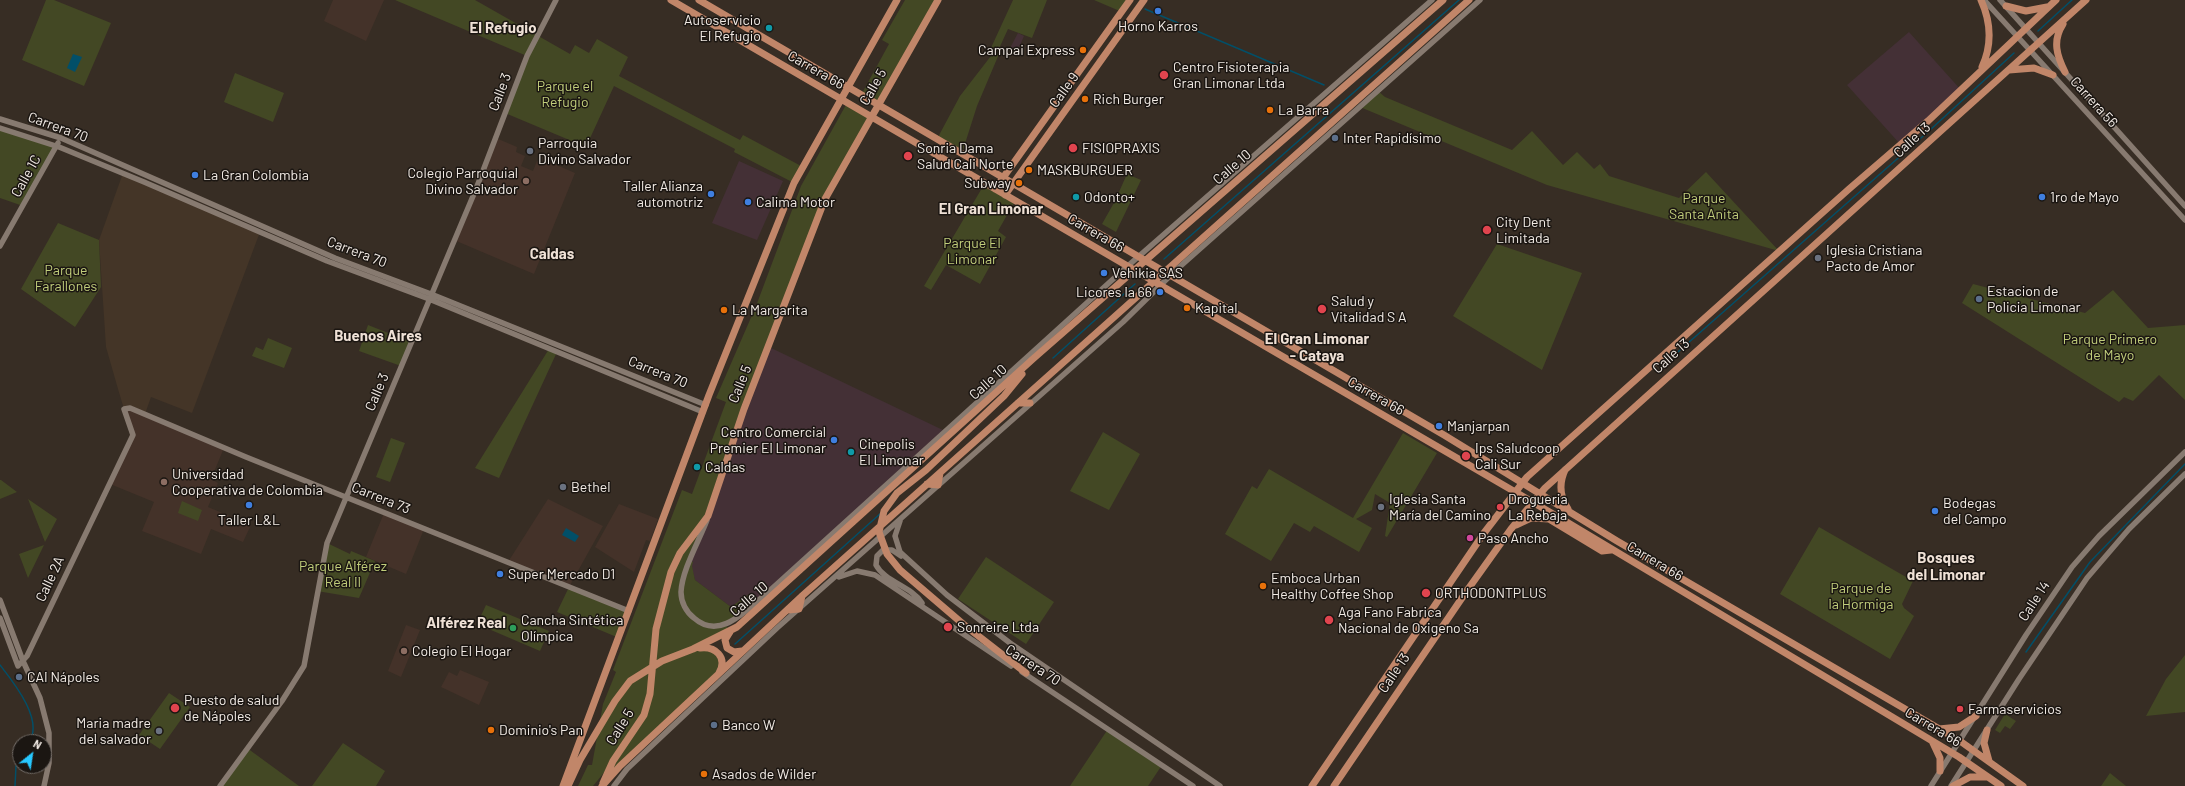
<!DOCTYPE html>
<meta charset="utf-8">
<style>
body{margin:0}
#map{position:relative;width:2185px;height:786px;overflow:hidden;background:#372d24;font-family:Barlow,sans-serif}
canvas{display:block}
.north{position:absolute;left:12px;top:734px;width:40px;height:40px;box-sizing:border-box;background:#1b1612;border:1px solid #716b66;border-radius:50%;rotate:30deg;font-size:11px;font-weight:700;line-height:16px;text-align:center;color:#f2ebe5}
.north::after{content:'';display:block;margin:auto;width:14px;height:18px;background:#27c8ff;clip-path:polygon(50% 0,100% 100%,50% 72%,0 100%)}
</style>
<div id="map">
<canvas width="2185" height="786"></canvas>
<div class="north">N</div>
</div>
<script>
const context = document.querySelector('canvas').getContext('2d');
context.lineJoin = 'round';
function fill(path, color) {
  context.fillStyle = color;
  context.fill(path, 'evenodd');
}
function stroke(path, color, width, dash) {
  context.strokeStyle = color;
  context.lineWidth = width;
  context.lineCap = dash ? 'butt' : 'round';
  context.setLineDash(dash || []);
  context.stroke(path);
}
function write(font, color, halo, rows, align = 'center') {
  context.font = font + ' Barlow,sans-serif';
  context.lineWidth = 3;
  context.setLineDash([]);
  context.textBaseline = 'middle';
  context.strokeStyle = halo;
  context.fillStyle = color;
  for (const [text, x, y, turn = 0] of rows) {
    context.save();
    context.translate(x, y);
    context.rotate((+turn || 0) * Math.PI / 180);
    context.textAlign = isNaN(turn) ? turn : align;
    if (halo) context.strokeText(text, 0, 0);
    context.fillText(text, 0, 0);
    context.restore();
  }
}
const commercial = new Path2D(`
 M 1909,32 L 1961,90 L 1900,144 L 1847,85 Z
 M 1018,33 L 1024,36 L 1017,52 L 1010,48 Z
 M 739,161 L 783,181 L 757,240 L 712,223 Z
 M 769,347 L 945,431 L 757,601 L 749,595 L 731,607 L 695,580 L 690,561 Z`);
const built = new Path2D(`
 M 123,173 L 260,232 L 192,413 L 151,397 L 145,414 L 124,409 L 118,389 L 106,347 L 99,240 Z`);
const education = new Path2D(`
 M 333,0 L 384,0 L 366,41 L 324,21 Z
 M 496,138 L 517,147 L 516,152 L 525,156 L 521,166 L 533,171 L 537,161 L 544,164 L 545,160 L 575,173 L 534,274 L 454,240 Z
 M 130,408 L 224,448 L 211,479 L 218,483 L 208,507 L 251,525 L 243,542 L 211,529 L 201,554 L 142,531 L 154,502 L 110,484 L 133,435 L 124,409 Z
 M 548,499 L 603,526 L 569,587 L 508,562 Z
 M 619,504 L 658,519 L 650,541 L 646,540 L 634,572 L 595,547 Z
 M 384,513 L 424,529 L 406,574 L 366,557 Z
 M 406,625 L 420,630 L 401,677 L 388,671 Z
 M 460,670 L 489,682 L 479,705 L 441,687 L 449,672 L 457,676 Z`);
const green = new Path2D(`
 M 46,0 L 54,0 L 111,23 L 84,86 L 22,60 Z
 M 395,0 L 475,0 L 570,54 L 575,45 L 589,53 L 597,39 L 628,57 L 619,76 L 740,140 L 743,135 L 803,167 L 794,183 L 734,152 L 735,149 L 614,86 L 586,147 L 505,113 L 527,56 Z
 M 905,0 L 938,0 L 878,104 L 861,95 L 889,44 L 882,40 Z
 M 1013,0 L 1047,0 L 1032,38 L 1008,29 L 997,53 L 999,54 L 977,106 L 962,153 L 937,139 L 960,96 L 994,52 L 990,50 Z
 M 1094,0 L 1130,0 L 1122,12 Z
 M 235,73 L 284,93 L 273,122 L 224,102 Z
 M 1378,91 L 1385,97 L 1512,150 L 1532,131 L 1563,165 L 1577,152 L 1594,169 L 1600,164 L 1609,176 L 1679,198 L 1706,172 L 1779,251 L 1547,185 L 1360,107 Z
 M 847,103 L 871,117 L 825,199 L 691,561 L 693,562 L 692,566 L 695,580 L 731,607 L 749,594 L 757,601 L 726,625 L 730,632 L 695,648 L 712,648 L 722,666 L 612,775 L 611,764 L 593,786 L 578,786 L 588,765 L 592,765 L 603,704 L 616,672 L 613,670 L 682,490 L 692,494 L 726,402 L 716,398 L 756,306 L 801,186 Z
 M 0,128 L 56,146 L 23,206 L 0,198 Z
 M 1127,174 L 1141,180 L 1116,232 L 1102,224 L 1115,201 Z
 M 985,183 L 1015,201 L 998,231 L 1006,237 L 980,284 L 946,265 L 931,290 L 924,286 Z
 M 58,223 L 99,240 L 101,287 L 75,327 L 21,289 Z
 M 1497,244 L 1582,273 L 1542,370 L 1453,316 Z
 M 1973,284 L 2085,313 L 2113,290 L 2148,328 L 2185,325 L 2185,400 L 2159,375 L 2133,401 L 2124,397 L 2119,402 L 1962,303 Z
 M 368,325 L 411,342 L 401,366 L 359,351 Z
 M 268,338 L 292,348 L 284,368 L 252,356 L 256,347 L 263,350 Z
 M 549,349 L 557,352 L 499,478 L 475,468 Z
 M 1103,432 L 1140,454 L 1109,510 L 1070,491 Z
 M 1403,433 L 1437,453 L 1387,537 L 1385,536 L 1390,503 L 1375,494 L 1372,510 L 1356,519 L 1372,528 L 1359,552 L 1314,526 L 1310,532 L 1294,523 L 1271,561 L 1225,534 L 1252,486 L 1257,489 L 1269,469 L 1353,518 Z
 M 391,438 L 405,443 L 390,482 L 376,477 Z
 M 0,480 L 1,480 L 17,492 L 0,499 Z
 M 28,499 L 57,519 L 45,542 Z
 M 182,501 L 202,510 L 198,521 L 178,513 Z
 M 1819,527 L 1913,581 L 1902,604 L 1904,608 L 1914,616 L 1890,659 L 1780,594 Z
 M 327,543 L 350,554 L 351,551 L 375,561 L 359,598 L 317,591 Z
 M 44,545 L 28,578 L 19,554 Z
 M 986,557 L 1054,602 L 1026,644 L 958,599 Z
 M 569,587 L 629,611 L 619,638 L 557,612 Z
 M 486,605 L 549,631 L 540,651 L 477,624 Z
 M 2185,655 L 2185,712 L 2146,716 L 2166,679 Z
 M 169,693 L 190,707 L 160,749 L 139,735 Z
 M 2005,714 L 2016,721 L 2010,729 L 2005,726 L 2000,733 L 1995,730 Z
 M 1108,729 L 1162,765 L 1148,786 L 1070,786 Z
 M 343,743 L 385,771 L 376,786 L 312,786 Z
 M 247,748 L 299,786 L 220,786 Z
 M 2110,773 L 2126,786 L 2101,786 Z`);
const water = new Path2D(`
 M 73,54 L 82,57 L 75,72 L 67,68 Z
 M 566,528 L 579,536 L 575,542 L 562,535 Z`);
const stream = new Path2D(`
 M 1145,9 L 1324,85
 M 2038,31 L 2072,0
 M 1164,259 L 1459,0
 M 1053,358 L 1135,284
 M 1671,358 L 1930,130 L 2014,53
 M 735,644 L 881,513
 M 2026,652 L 2090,562 L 2185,464
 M 0,665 C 14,683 44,720 29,742
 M 15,786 L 16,766 L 20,759`);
const minor = new Path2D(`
 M 1984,0 L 2185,220
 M 2000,0 L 2185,206
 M 0,119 L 61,138 L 335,258 L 431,294 L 706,405
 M 0,128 L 59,147 L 144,182 L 327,261 L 429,299 L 703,412
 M 0,246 L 58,143
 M 707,520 C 699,541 682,570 681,592 C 681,602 686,612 694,618 C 720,641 746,610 766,594 L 1122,271 L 1432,0
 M 900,521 L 895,536 L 900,552 L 947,595 L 1010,643 L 1220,786
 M 901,556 L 892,550 L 883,550 L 877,556 L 876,565 C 885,582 911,586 922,603
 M 839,577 L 857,571 L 875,575 L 1011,666
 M 0,600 L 23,661 L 40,698 L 49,733 L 49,763 L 44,786
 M 0,618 L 18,666 L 27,656 L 133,435 L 124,409 L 130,408 L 246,457 L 629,611
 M 1022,672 L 1193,786
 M 220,786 L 282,701 L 304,666 L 327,543 L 476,189 L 527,56 L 556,0
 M 614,786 L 627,769 L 777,628 L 1123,322 L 1175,271 L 1480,0
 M 1931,786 L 2026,635 L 2072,567 L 2099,536 L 2185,452
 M 1951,786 L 2019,679 L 2087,578 L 2129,529 L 2185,474`);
const major = new Path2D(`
 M 671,0 L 1565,521 L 1959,757 L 2001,786
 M 699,0 L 1444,435 L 1617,541 L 1960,741 L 2023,786
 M 1981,0 C 1991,22 1992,45 1982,67
 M 2006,6 L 2026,11 L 2047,7
 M 2063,24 C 2052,41 2057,56 2065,72
 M 2009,70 L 2034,68 L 2053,75
 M 995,189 L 1130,0
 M 1005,195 L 1144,0
 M 1022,374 L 1004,396 L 926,470 L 897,493 L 884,511 L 879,532 L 887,554 L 900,570 L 963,624 L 1026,673
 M 1018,403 L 1030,403
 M 1565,470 C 1559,483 1560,497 1568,509
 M 927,484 L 938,485 L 940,473
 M 1516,525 L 1531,518 L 1549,519 L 1602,551 L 1611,550
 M 788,610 L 799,609 L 802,596
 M 730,632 L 725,640 L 727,648 L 734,652 L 742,651
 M 700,648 C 715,646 728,657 719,673
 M 1939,729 L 1959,727 L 1976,716
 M 1987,730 L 1984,743 L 1989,761
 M 1933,743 L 1940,758 L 1940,771
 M 603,783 L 613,761 L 644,715 L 650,694 L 656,629 L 671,572 L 680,553 L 708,516 L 744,409 L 825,199 L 938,0
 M 563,786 L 709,395 L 794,183 L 897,0
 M 568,786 L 580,760 L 615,701 L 630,681 L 662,661 L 693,649 L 737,627 L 1034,358 L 1443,0
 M 602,786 L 620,766 L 802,596 L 1469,0
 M 1312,786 L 1484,533 L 1527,477 L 1849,189 L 1928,121 L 2056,0
 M 1334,786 L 1466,592 L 1511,529 L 1545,488 L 2086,0
 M 1953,786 L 1970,777 L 1988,777`);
const markers = [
 [1158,11,4,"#3f7fe0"],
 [769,28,4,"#0f9aa8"],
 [1083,50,4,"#e8710a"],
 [1164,75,5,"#e0444e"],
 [1085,99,4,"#e8710a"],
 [1270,110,4,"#e8710a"],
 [1335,138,4,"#5c6f8a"],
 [1073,148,5,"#e0444e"],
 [530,151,4,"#6b7280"],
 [908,156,5,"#e0444e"],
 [1029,170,4,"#e8710a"],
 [195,175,4,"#3f7fe0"],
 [526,181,4,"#8d6e63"],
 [1019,183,4,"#e8710a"],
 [711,194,4,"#3f7fe0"],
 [1076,197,4,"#0f9aa8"],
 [2042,197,4,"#3f7fe0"],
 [748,202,4,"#3f7fe0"],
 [1487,230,5,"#e0444e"],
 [1818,258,4,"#6b7280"],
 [1104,273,4,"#3f7fe0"],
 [1160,292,4,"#3f7fe0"],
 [1979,299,4,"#5c6f8a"],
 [1187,308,4,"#e8710a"],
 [1322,309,5,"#e0444e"],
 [724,310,4,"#e8710a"],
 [1439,426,4,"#3f7fe0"],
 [834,440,4,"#3f7fe0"],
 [851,452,4,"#0f9aa8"],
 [1466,456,5,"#e0444e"],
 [697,467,4,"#0f9aa8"],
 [164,482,4,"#8d6e63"],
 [563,487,4,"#6b7280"],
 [249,505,4,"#3f7fe0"],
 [1381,507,4,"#6b7280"],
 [1500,507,4,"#e0444e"],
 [1935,511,4,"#3f7fe0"],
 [1470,538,4,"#d1479c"],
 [500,574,4,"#3f7fe0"],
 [1263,586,4,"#e8710a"],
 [1426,593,5,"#e0444e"],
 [1329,620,5,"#e0444e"],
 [948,627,5,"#e0444e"],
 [513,628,4,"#2e9e5b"],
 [404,651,4,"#8d6e63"],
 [19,677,4,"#5c6f8a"],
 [175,708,5,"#e0444e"],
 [1960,709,4,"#e0444e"],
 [714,725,4,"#5c6f8a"],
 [491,730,4,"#e8710a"],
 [159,731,4,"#6b7280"],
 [704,774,4,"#e8710a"]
];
const poiNames = [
 ["Autoservicio",761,20,"right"],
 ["El Refugio",761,36,"right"],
 ["Horno Karros",1158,26,"center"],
 ["Campai Express",1075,50,"right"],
 ["Centro Fisioterapia",1173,67],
 ["Gran Limonar Ltda",1173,83],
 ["Rich Burger",1093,99],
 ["La Barra",1278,110],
 ["Inter Rapidísimo",1343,138],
 ["Parroquia",538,143],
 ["Divino Salvador",538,159],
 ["Sonria Dama",917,148],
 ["Salud Cali Norte",917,164],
 ["FISIOPRAXIS",1082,148],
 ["MASKBURGUER",1037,170],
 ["Colegio Parroquial",518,173,"right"],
 ["Divino Salvador",518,189,"right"],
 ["La Gran Colombia",203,175],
 ["Subway",1011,183,"right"],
 ["Taller Alianza",703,186,"right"],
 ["automotriz",703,202,"right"],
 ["Odonto+",1084,197],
 ["1ro de Mayo",2050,197],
 ["Calima Motor",756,202],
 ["City Dent",1496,222],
 ["Limitada",1496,238],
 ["Iglesia Cristiana",1826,250],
 ["Pacto de Amor",1826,266],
 ["Vehikia SAS",1112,273],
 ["Estacion de",1987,291],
 ["Policia Limonar",1987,307],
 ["Licores la 66",1152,292,"right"],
 ["Salud y",1331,301],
 ["Vitalidad S A",1331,317],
 ["Kapital",1195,308],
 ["La Margarita",732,310],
 ["Manjarpan",1447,426],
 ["Centro Comercial",826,432,"right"],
 ["Premier El Limonar",826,448,"right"],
 ["Cinepolis",859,444],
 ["El Limonar",859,460],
 ["Ips Saludcoop",1475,448],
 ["Cali Sur",1475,464],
 ["Caldas",705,467],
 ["Universidad",172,474],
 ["Cooperativa de Colombia",172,490],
 ["Bethel",571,487],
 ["Iglesia Santa",1389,499],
 ["María del Camino",1389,515],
 ["Drogueria",1508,499],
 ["La Rebaja",1508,515],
 ["Bodegas",1943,503],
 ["del Campo",1943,519],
 ["Taller L&L",249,520,"center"],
 ["Paso Ancho",1478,538],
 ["Super Mercado D1",508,574],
 ["Emboca Urban",1271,578],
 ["Healthy Coffee Shop",1271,594],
 ["ORTHODONTPLUS",1435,593],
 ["Aga Fano Fabrica",1338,612],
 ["Nacional de Oxigeno Sa",1338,628],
 ["Cancha Sintética",521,620],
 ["Olímpica",521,636],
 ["Sonreire Ltda",957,627],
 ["Colegio El Hogar",412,651],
 ["CAI Nápoles",27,677],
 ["Puesto de salud",184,700],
 ["de Nápoles",184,716],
 ["Farmaservicios",1968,709],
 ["Maria madre",151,723,"right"],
 ["del salvador",151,739,"right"],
 ["Banco W",722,725],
 ["Dominio's Pan",499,730],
 ["Asados de Wilder",712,774]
];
const streetNames = [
 ["Carrera 66",816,70,30],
 ["Calle 5",873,87,-60],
 ["Calle 9",1064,90,-54],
 ["Calle 3",500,92,-69],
 ["Carrera 56",2094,102,48],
 ["Carrera 70",58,127,20],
 ["Calle 13",1912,140,-43],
 ["Calle 10",1232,167,-41],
 ["Calle 1C",26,176,-61],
 ["Carrera 66",1096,233,30],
 ["Carrera 70",357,252,21],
 ["Calle 13",1671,356,-42],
 ["Carrera 70",658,372,22],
 ["Calle 10",988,382,-42],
 ["Calle 5",740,384,-68],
 ["Calle 3",377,392,-67],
 ["Carrera 66",1376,396,30],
 ["Carrera 73",381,498,22],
 ["Carrera 66",1655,561,31],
 ["Calle 2A",50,579,-65],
 ["Calle 10",749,599,-41],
 ["Calle 14",2034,601,-57],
 ["Carrera 70",1033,665,33],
 ["Calle 13",1394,673,-56],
 ["Calle 5",620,727,-58],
 ["Carrera 66",1933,727,31]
];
const parkNames = [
 ["Parque el",565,86],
 ["Refugio",565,102],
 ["Parque",1704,198],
 ["Santa Anita",1704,214],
 ["Parque El",972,243],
 ["Limonar",972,259],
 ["Parque",66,270],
 ["Farallones",66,286],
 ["Parque Primero",2110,339],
 ["de Mayo",2110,355],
 ["Parque Alférez",343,566],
 ["Real II",343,582],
 ["Parque de",1861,588],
 ["la Hormiga",1861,604]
];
const neighbourhoodNames = [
 ["El Refugio",503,28],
 ["El Gran Limonar",991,209],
 ["Caldas",552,254],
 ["Buenos Aires",378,336],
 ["El Gran Limonar",1317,339],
 ["- Cataya",1317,356],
 ["Bosques",1946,558],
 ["del Limonar",1946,575],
 ["Alférez Real",466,623]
];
fill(commercial, '#443036');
fill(built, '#443527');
fill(education, '#443229');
fill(green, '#434824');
fill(water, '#024f68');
stroke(stream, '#024f68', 1.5);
stroke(minor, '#877a70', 5.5);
stroke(major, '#c18669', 7);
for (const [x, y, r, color] of markers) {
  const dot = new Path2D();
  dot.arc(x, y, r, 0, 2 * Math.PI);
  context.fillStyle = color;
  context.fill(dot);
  stroke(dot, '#1b1612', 1.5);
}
write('14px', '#f2ebe5', '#1b1612', poiNames, 'left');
write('14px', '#f2ebe5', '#1b1612', streetNames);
write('14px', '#c1ce7b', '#1b1612', parkNames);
write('bold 15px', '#efe1d6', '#1b1612', neighbourhoodNames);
</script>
